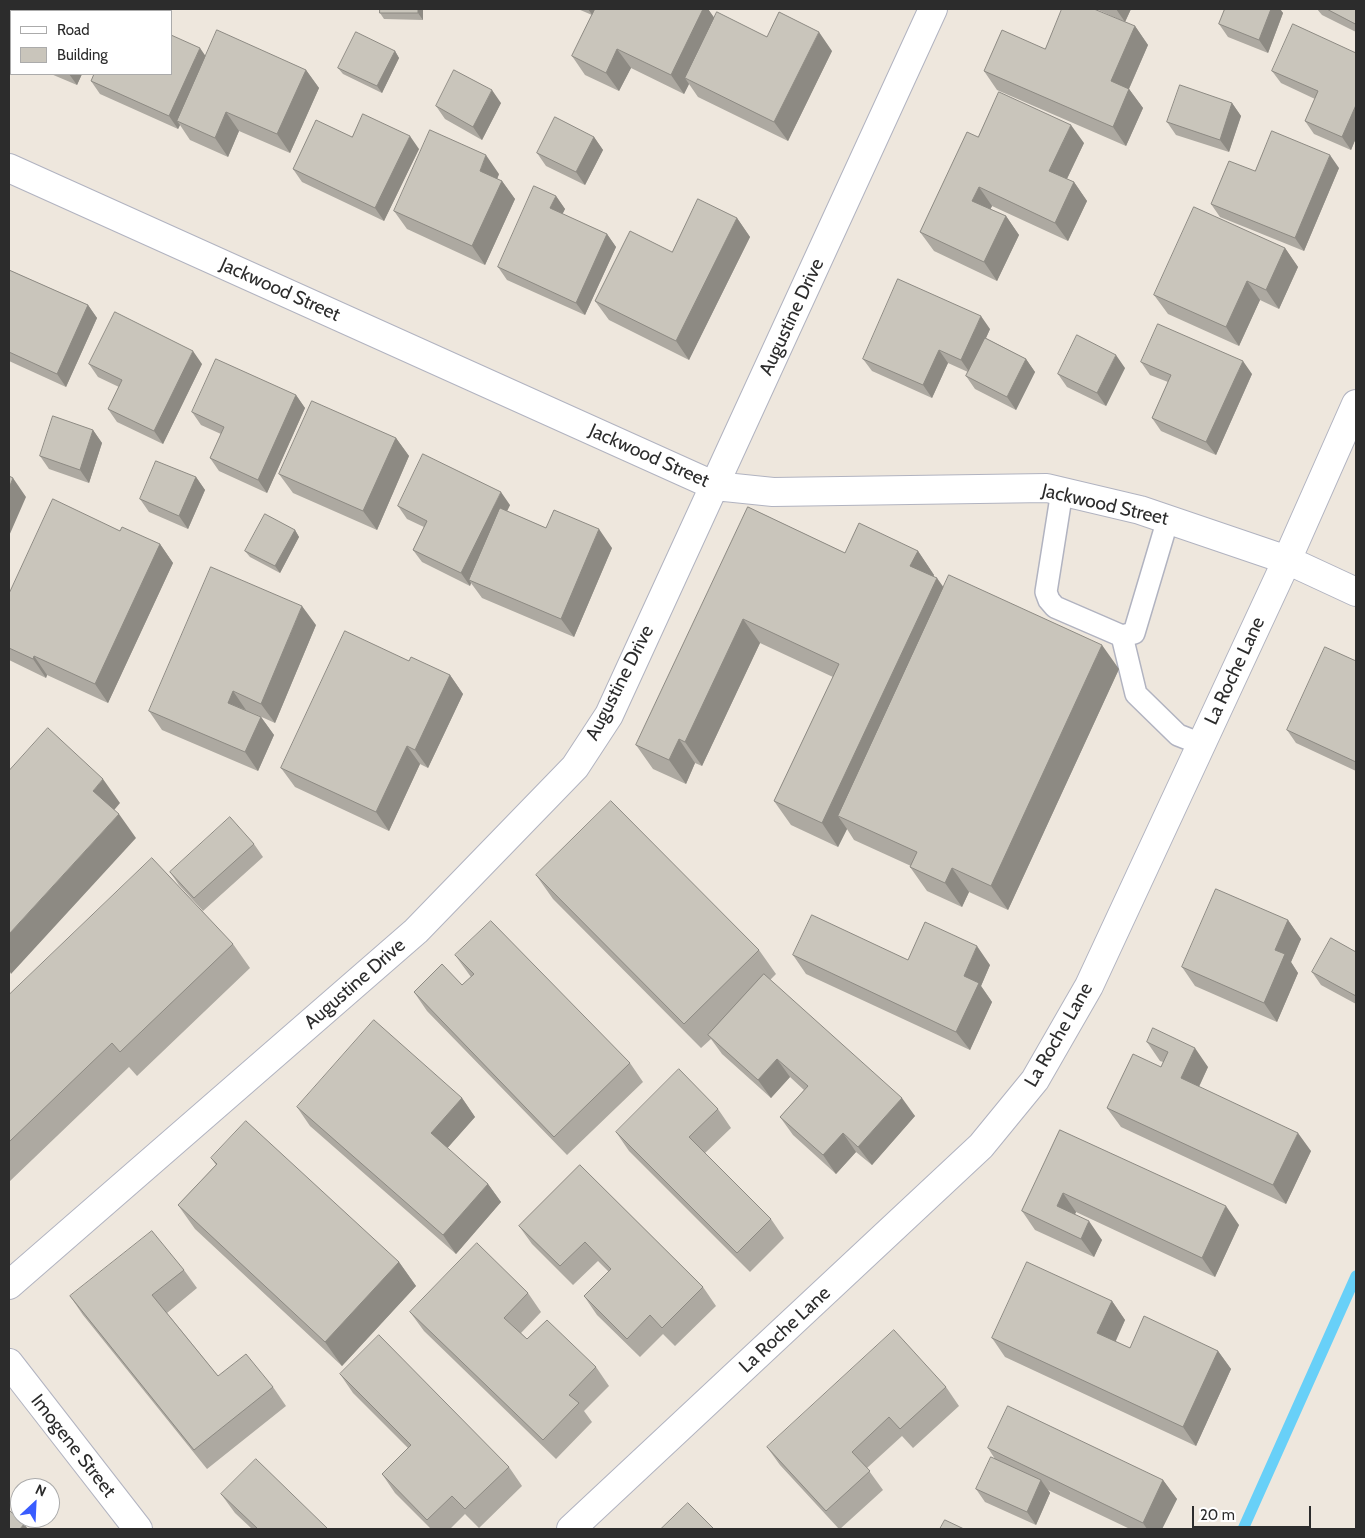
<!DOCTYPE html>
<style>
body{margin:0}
#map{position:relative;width:1365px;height:1538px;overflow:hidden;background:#eee7dd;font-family:Cabin,sans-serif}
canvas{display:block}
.frame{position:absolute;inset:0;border:10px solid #2c2c2c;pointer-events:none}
.legend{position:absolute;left:10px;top:10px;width:162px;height:65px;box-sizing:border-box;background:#fff;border:1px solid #ababab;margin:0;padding:6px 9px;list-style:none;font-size:15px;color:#2c2c2c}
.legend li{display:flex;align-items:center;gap:10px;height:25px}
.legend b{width:25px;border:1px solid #ababab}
.north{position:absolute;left:10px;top:1478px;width:50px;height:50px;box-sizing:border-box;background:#fff;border:1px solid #ababab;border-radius:50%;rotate:25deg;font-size:14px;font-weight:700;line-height:20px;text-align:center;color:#2c2c2c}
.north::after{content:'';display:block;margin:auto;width:18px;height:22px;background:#395cff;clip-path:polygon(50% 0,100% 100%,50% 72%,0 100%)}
.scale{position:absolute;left:1192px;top:1506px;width:119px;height:22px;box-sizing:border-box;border:2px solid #2c2c2c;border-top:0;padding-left:6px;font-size:15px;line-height:18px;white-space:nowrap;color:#2c2c2c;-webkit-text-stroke:4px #fff;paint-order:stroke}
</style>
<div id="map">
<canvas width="1365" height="1538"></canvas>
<div class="frame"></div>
<ul class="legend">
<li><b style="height:6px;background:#fff"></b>Road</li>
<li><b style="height:14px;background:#c9c5bb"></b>Building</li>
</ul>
<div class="north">N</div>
<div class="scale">20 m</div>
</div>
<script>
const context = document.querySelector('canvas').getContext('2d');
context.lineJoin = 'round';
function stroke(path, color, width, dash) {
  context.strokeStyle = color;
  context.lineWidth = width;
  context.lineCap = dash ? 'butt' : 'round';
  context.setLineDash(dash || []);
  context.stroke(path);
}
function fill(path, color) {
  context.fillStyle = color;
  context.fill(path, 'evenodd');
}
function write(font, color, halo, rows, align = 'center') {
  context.font = font + ' Cabin,sans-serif';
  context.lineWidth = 4.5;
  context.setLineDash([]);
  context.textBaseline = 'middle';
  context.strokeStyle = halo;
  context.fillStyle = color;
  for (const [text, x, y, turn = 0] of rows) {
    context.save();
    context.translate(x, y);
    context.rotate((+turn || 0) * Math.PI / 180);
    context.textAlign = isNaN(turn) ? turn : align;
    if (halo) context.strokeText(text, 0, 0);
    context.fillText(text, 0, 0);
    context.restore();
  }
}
const stream = new Path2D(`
 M 1243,1529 L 1356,1276`);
const lane = new Path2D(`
 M 1062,491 L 1046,592 L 1049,600 L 1055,607 L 1122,636 L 1134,633 L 1168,519
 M 1122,636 L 1136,694 L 1178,735 L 1201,744`);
const street = new Path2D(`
 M 9,168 L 715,486 L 773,492 L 1047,488 L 1140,510 L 1287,560 L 1356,592
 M 9,1285 L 416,931 L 575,767 L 609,715 L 933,9
 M 9,1363 L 138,1529
 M 571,1529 L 981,1146 L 1035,1080 L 1089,986 L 1287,560 L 1356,404`);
const wall = new Path2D(`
 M 9,9 L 110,9 L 109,11 L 11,11 L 11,56 L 9,55 Z
 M 380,9 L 423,9 L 423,20 L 384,19 L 380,13 Z
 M 578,9 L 708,9 L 714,18 L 767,37 L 832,51 L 788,141 L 698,97 L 689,84 L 684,94 L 631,68 L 619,91 L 585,75 L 572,56 L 592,15 Z
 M 1096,9 L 1131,9 L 1125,22 Z
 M 1225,9 L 1280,9 L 1283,13 L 1268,53 L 1228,37 L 1219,24 Z
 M 1317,9 L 1356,9 L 1356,32 L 1322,15 Z
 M 1135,26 L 1148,45 L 1129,89 L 1143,108 L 1126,146 L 997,90 L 984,71 L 1045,49 Z
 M 395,51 L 399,58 L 382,93 L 343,74 L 338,68 Z
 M 1356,53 L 1356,138 L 1351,150 L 1314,134 L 1305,121 L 1315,99 L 1281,83 L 1272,71 Z
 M 206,57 L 306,70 L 319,88 L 290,153 L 239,131 L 228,157 L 190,140 L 180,125 L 178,129 L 100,94 L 91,81 Z
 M 51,74 L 82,74 L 77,85 Z
 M 501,103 L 482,140 L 445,119 L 436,106 Z
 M 1232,103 L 1241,116 L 1229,152 L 1176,135 L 1167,122 Z
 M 352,137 L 419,149 L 384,221 L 302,182 L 293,169 Z
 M 594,137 L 603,150 L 585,185 L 546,166 L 537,153 Z
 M 978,137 L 1084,143 L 1067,179 L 1074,182 L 1087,201 L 1068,241 L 992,206 L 990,209 L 1006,216 L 1019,235 L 997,281 L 934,251 L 920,232 Z
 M 1339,168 L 1304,251 L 1220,217 L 1211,204 Z
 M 499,174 L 497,179 L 502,181 L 515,199 L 485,265 L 407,229 L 394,211 Z
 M 556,196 L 565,209 L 562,214 L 607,234 L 616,247 L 585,315 L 507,280 L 498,267 Z
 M 737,218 L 750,237 L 689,360 L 609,320 L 595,301 L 672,252 Z
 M 1285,248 L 1298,267 L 1279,309 L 1260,300 L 1239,346 L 1168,314 L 1154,295 Z
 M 9,270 L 88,305 L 97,318 L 66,387 L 9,361 Z
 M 990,329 L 986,338 L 1026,359 L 1035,372 L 1016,410 L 975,389 L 966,376 L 968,372 L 948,363 L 932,398 L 872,371 L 863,359 Z
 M 1141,362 L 1252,374 L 1216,455 L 1161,431 L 1152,418 L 1168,382 L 1150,375 Z
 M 89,364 L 202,364 L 163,444 L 117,422 L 108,409 L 119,387 L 98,377 Z
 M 1125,368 L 1106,406 L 1067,387 L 1058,374 Z
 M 296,395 L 305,408 L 267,493 L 219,471 L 210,458 L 221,434 L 201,425 L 192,412 Z
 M 93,430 L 102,443 L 89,483 L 49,469 L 40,456 Z
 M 396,438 L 409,456 L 377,530 L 293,493 L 279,474 Z
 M 196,477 L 205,490 L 188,529 L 149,512 L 140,499 Z
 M 510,505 L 507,511 L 546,528 L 612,548 L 574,637 L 482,598 L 471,583 L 470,586 L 422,562 L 413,550 L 424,527 L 407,519 L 398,506 Z
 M 748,507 L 845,553 L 918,551 L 934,575 L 933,577 L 943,588 L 1119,669 L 1008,910 L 969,892 L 962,907 L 927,891 L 910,867 L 911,866 L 854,840 L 847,829 L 838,847 L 791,825 L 774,801 L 833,677 L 760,643 L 702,766 L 695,763 L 686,784 L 653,769 L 636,745 Z
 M 295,530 L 299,537 L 280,573 L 250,557 L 245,551 Z
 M 120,531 L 160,544 L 173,563 L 108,703 L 47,675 L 46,678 L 9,660 L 9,594 Z
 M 316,625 L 275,723 L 246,710 L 261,717 L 274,735 L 258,771 L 162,730 L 149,711 Z
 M 409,661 L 450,675 L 463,694 L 428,768 L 420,764 L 389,831 L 295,787 L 281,768 Z
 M 1356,661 L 1356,771 L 1296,743 L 1287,730 Z
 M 254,844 L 263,857 L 203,911 L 179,885 L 170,872 Z
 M 536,875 L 759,950 L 776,974 L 770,980 L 915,1116 L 872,1165 L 856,1152 L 836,1174 L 793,1135 L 780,1117 L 804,1090 L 790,1077 L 771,1098 L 722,1054 L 711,1039 L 701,1048 L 553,899 Z
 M 1288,920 L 1301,939 L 1291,962 L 1298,973 L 1277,1022 L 1195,986 L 1182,967 Z
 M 233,944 L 250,968 L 137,1076 L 129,1067 L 9,1182 L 9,995 Z
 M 1356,952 L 1356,1004 L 1321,985 L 1312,972 Z
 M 455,955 L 630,1063 L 643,1082 L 567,1155 L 427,1011 L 414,992 L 462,985 L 471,977 Z
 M 793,955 L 908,960 L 990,965 L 981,986 L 992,1002 L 970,1050 L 806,974 Z
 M 1147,1042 L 1208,1067 L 1199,1087 L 1311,1151 L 1286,1204 L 1121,1127 L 1107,1108 L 1161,1067 L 1163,1062 L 1160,1061 Z
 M 462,1098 L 475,1117 L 447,1148 L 488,1184 L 501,1202 L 456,1254 L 310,1126 L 297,1107 Z
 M 718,1109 L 731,1128 L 705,1153 L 771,1219 L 784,1238 L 750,1272 L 629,1151 L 616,1132 Z
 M 1060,1130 L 1239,1225 L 1215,1277 L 1076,1212 L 1075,1214 L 1102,1240 L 1094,1257 L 1035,1230 L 1022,1211 Z
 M 211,1158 L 399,1262 L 416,1286 L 342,1366 L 195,1229 L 178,1205 L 216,1165 Z
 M 580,1165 L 703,1287 L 716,1306 L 675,1346 L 663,1334 L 640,1357 L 597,1315 L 584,1296 L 609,1272 L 598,1261 L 573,1285 L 532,1244 L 519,1226 Z
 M 184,1270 L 197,1288 L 167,1313 L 218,1376 L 273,1387 L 286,1406 L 207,1469 L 83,1315 L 70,1296 Z
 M 528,1293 L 541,1312 L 521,1333 L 527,1339 L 596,1367 L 609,1386 L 584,1411 L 592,1422 L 556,1459 L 424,1331 L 410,1312 Z
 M 1112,1301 L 1125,1320 L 1115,1341 L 1130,1348 L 1218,1351 L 1231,1369 L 1196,1446 L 1005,1357 L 992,1338 Z
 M 340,1374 L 509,1467 L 522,1486 L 479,1528 L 465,1514 L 450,1529 L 431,1529 L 395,1493 L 382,1474 L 408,1448 L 353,1393 Z
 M 946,1387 L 959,1406 L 913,1448 L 902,1436 L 867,1468 L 883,1490 L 840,1529 L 839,1529 L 780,1465 L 767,1447 Z
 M 988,1448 L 1163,1480 L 1177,1499 L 1162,1529 L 1130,1529 L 1048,1490 L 1050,1493 L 1036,1525 L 985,1502 L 976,1489 L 995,1459 Z
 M 221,1494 L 328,1529 L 252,1529 L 235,1513 Z`);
const shadedWall = new Path2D(`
 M 96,9 L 110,9 L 109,11 L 94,11 Z
 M 418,9 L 423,9 L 423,20 L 418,13 Z
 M 588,9 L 596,9 L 593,16 Z
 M 703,9 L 708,9 L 718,23 L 685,78 L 689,84 L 684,94 L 671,75 Z
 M 1116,9 L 1131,9 L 1125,22 Z
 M 1271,9 L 1280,9 L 1283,13 L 1268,53 L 1259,40 Z
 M 1135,26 L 1148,45 L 1124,100 L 1111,81 Z
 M 819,32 L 832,51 L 788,141 L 774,122 Z
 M 200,48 L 209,61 L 177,121 L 180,125 L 178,129 L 169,116 Z
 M 617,49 L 631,68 L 619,91 L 606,73 Z
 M 395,51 L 399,58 L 382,93 L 377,86 Z
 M 306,70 L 319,88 L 290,153 L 277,134 Z
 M 69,74 L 82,74 L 77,85 Z
 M 1129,89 L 1143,108 L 1126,146 L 1113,127 Z
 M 492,90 L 501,103 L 482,140 L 473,127 Z
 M 1232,103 L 1241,116 L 1229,152 L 1220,140 Z
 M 1356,105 L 1356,138 L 1351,150 L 1342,137 Z
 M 226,112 L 239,131 L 228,157 L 215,138 Z
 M 1071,125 L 1084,143 L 1062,189 L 1049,171 Z
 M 410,136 L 419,149 L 384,221 L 375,208 Z
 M 594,137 L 603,150 L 585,185 L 576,172 Z
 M 486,155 L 499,174 L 493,190 L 480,171 Z
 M 1330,155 L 1339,168 L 1304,251 L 1295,238 Z
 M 502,181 L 515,199 L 485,265 L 472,246 Z
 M 1074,182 L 1087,201 L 1068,241 L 1055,223 Z
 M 979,187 L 992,206 L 986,219 L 972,201 Z
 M 556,196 L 565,209 L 559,221 L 550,208 Z
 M 1006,216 L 1019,235 L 997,281 L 984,262 Z
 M 737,218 L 750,237 L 689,360 L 676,341 Z
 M 607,234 L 616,247 L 585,315 L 576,303 Z
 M 1285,248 L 1298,267 L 1279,309 L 1266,290 Z
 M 1247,281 L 1260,300 L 1239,346 L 1226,327 Z
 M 88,305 L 97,318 L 66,387 L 57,374 Z
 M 981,316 L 990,329 L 970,373 L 961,360 Z
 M 939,350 L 948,363 L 932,398 L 923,385 Z
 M 193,351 L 202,364 L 163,444 L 154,431 Z
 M 1116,355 L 1125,368 L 1106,406 L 1097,393 Z
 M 1026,359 L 1035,372 L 1016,410 L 1007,397 Z
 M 1243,361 L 1252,374 L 1216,455 L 1206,442 Z
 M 296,395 L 305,408 L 267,493 L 258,480 Z
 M 93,430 L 102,443 L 89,483 L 80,470 Z
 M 396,438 L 409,456 L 377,530 L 363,511 Z
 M 196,477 L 205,490 L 188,529 L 179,516 Z
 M 13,478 L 26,497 L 9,536 L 9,488 Z
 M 501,492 L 510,505 L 472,581 L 469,580 L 471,583 L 470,586 L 461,573 Z
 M 599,529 L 612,548 L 574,637 L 561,619 Z
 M 295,530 L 299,537 L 280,573 L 275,566 Z
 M 160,544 L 173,563 L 108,703 L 95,684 Z
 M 918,551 L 934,575 L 927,590 L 910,566 Z
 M 937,578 L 954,602 L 838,816 L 847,829 L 838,847 L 822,823 Z
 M 302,606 L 316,625 L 275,723 L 261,704 Z
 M 743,619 L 760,643 L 702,766 L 685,742 Z
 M 1102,645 L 1119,669 L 1008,910 L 991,886 Z
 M 34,656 L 47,675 L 46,678 L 33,659 Z
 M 450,675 L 463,694 L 428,768 L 415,750 Z
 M 233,691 L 246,710 L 228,703 Z
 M 261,717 L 274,735 L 258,771 L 245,752 Z
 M 679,739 L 695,763 L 686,784 L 669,760 Z
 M 407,746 L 420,764 L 389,831 L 376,812 Z
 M 103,779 L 120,803 L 110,815 L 93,791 Z
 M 119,814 L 136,838 L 11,974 L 9,970 L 9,934 Z
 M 952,868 L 969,892 L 962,907 L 945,883 Z
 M 1288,920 L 1301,939 L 1291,962 L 1298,973 L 1277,1022 L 1264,1003 L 1275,950 Z
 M 977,946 L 990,965 L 981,986 L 992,1002 L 970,1050 L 956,1032 L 964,976 Z
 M 1195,1048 L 1208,1067 L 1194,1097 L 1181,1078 Z
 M 777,1059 L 790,1077 L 771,1098 L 758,1080 Z
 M 462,1098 L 475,1117 L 444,1152 L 431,1133 Z
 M 902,1098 L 915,1116 L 872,1165 L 858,1147 Z
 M 843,1133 L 856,1152 L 836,1174 L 823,1155 Z
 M 1298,1133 L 1311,1151 L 1286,1204 L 1273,1185 Z
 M 488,1184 L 501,1202 L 456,1254 L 443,1235 Z
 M 1063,1193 L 1076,1212 L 1070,1225 L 1057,1206 Z
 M 1226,1206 L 1239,1225 L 1215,1277 L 1202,1258 Z
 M 1089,1221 L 1102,1240 L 1094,1257 L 1081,1239 Z
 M 399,1262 L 416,1286 L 342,1366 L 325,1342 Z
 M 1112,1301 L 1125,1320 L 1111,1352 L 1097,1333 Z
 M 1218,1351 L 1231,1369 L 1196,1446 L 1183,1427 Z
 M 1041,1480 L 1050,1493 L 1036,1525 L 1027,1512 Z
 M 1163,1480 L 1177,1499 L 1162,1529 L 1147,1529 L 1143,1523 Z
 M 24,1524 L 28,1529 L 20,1529 Z`);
const building = new Path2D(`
 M 9,9 L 96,9 L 94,11 L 11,11 L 11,47 L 9,46 Z
 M 380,9 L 418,9 L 418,13 L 380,13 Z
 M 595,9 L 703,9 L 671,75 L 617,49 L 606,73 L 572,56 Z
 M 1062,9 L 1094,9 L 1135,26 L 1111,81 L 1129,89 L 1113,127 L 984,71 L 1002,30 L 1045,49 Z
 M 1225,9 L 1271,9 L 1259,40 L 1219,24 Z
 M 1327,9 L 1356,9 L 1356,24 Z
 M 717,12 L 767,37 L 779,12 L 819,32 L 774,122 L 685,78 Z
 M 1293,24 L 1356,53 L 1356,105 L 1342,137 L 1305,121 L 1318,91 L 1272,71 Z
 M 217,30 L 306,70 L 277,134 L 226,112 L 215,138 L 177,121 Z
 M 356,32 L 395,51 L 377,86 L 338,68 Z
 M 171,35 L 200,48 L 169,116 L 91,81 L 94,74 L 171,74 Z
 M 454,70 L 492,90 L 473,127 L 436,106 Z
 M 1180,85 L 1232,103 L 1220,140 L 1167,122 Z
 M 999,92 L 1071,125 L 1049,171 L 1074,182 L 1055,223 L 979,187 L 972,201 L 1006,216 L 984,262 L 920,232 L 967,132 L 978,137 Z
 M 363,114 L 410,136 L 375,208 L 293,169 L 316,120 L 352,137 Z
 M 555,117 L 594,137 L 576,172 L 537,153 Z
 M 430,130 L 486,155 L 480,171 L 502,181 L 472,246 L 394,211 Z
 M 1272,131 L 1330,155 L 1295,238 L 1211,204 L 1229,161 L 1255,171 Z
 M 534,186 L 556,196 L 550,208 L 607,234 L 576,303 L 498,267 Z
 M 698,199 L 737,218 L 676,341 L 595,301 L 630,231 L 672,252 Z
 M 1194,207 L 1285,248 L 1266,290 L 1247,281 L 1226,327 L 1154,295 Z
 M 9,270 L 88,305 L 57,374 L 9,352 Z
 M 898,279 L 981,316 L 961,360 L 939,350 L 923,385 L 863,359 Z
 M 115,312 L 193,351 L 154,431 L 108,409 L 122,380 L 89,364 Z
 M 1158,324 L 1243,361 L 1206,442 L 1152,418 L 1171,375 L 1141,362 Z
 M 1077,335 L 1116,355 L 1097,393 L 1058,374 Z
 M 985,338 L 1026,359 L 1007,397 L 966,376 Z
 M 216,359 L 296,395 L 258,480 L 210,458 L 224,427 L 192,412 Z
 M 312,401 L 396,438 L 363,511 L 279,474 Z
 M 53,416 L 93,430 L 80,470 L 40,456 Z
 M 423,454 L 501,492 L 461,573 L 413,550 L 427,521 L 398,506 Z
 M 156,461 L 196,477 L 179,516 L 140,499 Z
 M 9,476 L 13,478 L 9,488 Z
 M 53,499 L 120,531 L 122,527 L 160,544 L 95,684 L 34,656 L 33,659 L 9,648 L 9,594 Z
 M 748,507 L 845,553 L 859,523 L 918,551 L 910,566 L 937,578 L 822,823 L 774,801 L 839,664 L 743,619 L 685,742 L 679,739 L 669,760 L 636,745 Z
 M 500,508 L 546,528 L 554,510 L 599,529 L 561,619 L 469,580 Z
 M 265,514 L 295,530 L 275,566 L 245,551 Z
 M 211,567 L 302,606 L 261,704 L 233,691 L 228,703 L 261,717 L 245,752 L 149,711 Z
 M 949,575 L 1102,645 L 991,886 L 952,868 L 945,883 L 910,867 L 917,852 L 838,816 Z
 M 345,631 L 409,661 L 411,657 L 450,675 L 415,750 L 407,746 L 376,812 L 281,768 Z
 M 1325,647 L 1356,661 L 1356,762 L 1287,730 Z
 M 48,728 L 103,779 L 93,791 L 119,814 L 9,934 L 9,771 Z
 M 611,801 L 759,950 L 684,1024 L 536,875 Z
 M 230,817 L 254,844 L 194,898 L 170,872 Z
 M 152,858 L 233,944 L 120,1052 L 112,1043 L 9,1142 L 9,995 Z
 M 1216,889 L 1288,920 L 1275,950 L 1285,954 L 1264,1003 L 1182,967 Z
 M 812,915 L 908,960 L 925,922 L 977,946 L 964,976 L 979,983 L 956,1032 L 793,955 Z
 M 491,921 L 630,1063 L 554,1137 L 414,992 L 442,964 L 462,985 L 474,974 L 455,955 Z
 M 1331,938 L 1356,952 L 1356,996 L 1312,972 Z
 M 764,974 L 902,1098 L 858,1147 L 843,1133 L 823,1155 L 780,1117 L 808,1086 L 777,1059 L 758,1080 L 708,1035 Z
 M 374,1020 L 462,1098 L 431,1133 L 488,1184 L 443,1235 L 297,1107 Z
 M 1153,1028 L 1195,1048 L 1181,1078 L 1298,1133 L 1273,1185 L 1107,1108 L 1133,1054 L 1161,1067 L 1168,1052 L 1147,1042 Z
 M 679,1069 L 718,1109 L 689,1137 L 771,1219 L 737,1253 L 616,1132 Z
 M 246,1121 L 399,1262 L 325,1342 L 178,1205 L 217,1164 L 211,1158 Z
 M 1060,1130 L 1226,1206 L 1202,1258 L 1063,1193 L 1057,1206 L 1089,1221 L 1081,1239 L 1022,1211 Z
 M 580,1165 L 703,1287 L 662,1328 L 650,1315 L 627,1339 L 584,1296 L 611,1269 L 585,1242 L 560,1266 L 519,1226 Z
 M 152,1231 L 184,1270 L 152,1295 L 218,1376 L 246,1354 L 273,1387 L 194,1450 L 70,1296 Z
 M 477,1243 L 528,1293 L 504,1318 L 527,1339 L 547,1320 L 596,1367 L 569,1395 L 579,1403 L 543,1440 L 410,1312 Z
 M 1027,1262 L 1112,1301 L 1097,1333 L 1130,1348 L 1144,1316 L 1218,1351 L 1183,1427 L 992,1338 Z
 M 894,1330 L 946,1387 L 900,1429 L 889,1417 L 852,1452 L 870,1471 L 826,1511 L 767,1447 Z
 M 379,1335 L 509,1467 L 465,1509 L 452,1496 L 427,1520 L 382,1474 L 411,1445 L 340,1374 Z
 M 1008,1406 L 1163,1480 L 1143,1523 L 988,1448 Z
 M 991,1457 L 1041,1480 L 1027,1512 L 976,1489 Z
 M 256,1459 L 328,1529 L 258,1529 L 221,1494 Z
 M 688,1503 L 714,1529 L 661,1529 Z
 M 9,1510 L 24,1524 L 20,1529 L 9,1529 Z
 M 945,1520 L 964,1529 L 940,1529 Z`);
const streetNames = [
 ["Jackwood Street",280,290,24],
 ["Augustine Drive",792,317,-65],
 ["Jackwood Street",649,456,24],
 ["Jackwood Street",1105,505,13],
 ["La Roche Lane",1235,671,-65],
 ["Augustine Drive",620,683,-63],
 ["Augustine Drive",355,984,-41],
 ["La Roche Lane",1059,1035,-60],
 ["La Roche Lane",785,1330,-43],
 ["Imogene Street",73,1446,52]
];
stroke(stream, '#68d0f8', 11);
stroke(lane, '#b1b3c0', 24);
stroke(street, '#b1b3c0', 30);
stroke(lane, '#fff', 21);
stroke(street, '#fff', 28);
fill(wall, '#ada9a1');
fill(shadedWall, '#8d8a83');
fill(building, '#c9c5bb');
stroke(building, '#8d8a83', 1);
write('19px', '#2c2c2c', '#fff', streetNames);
</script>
